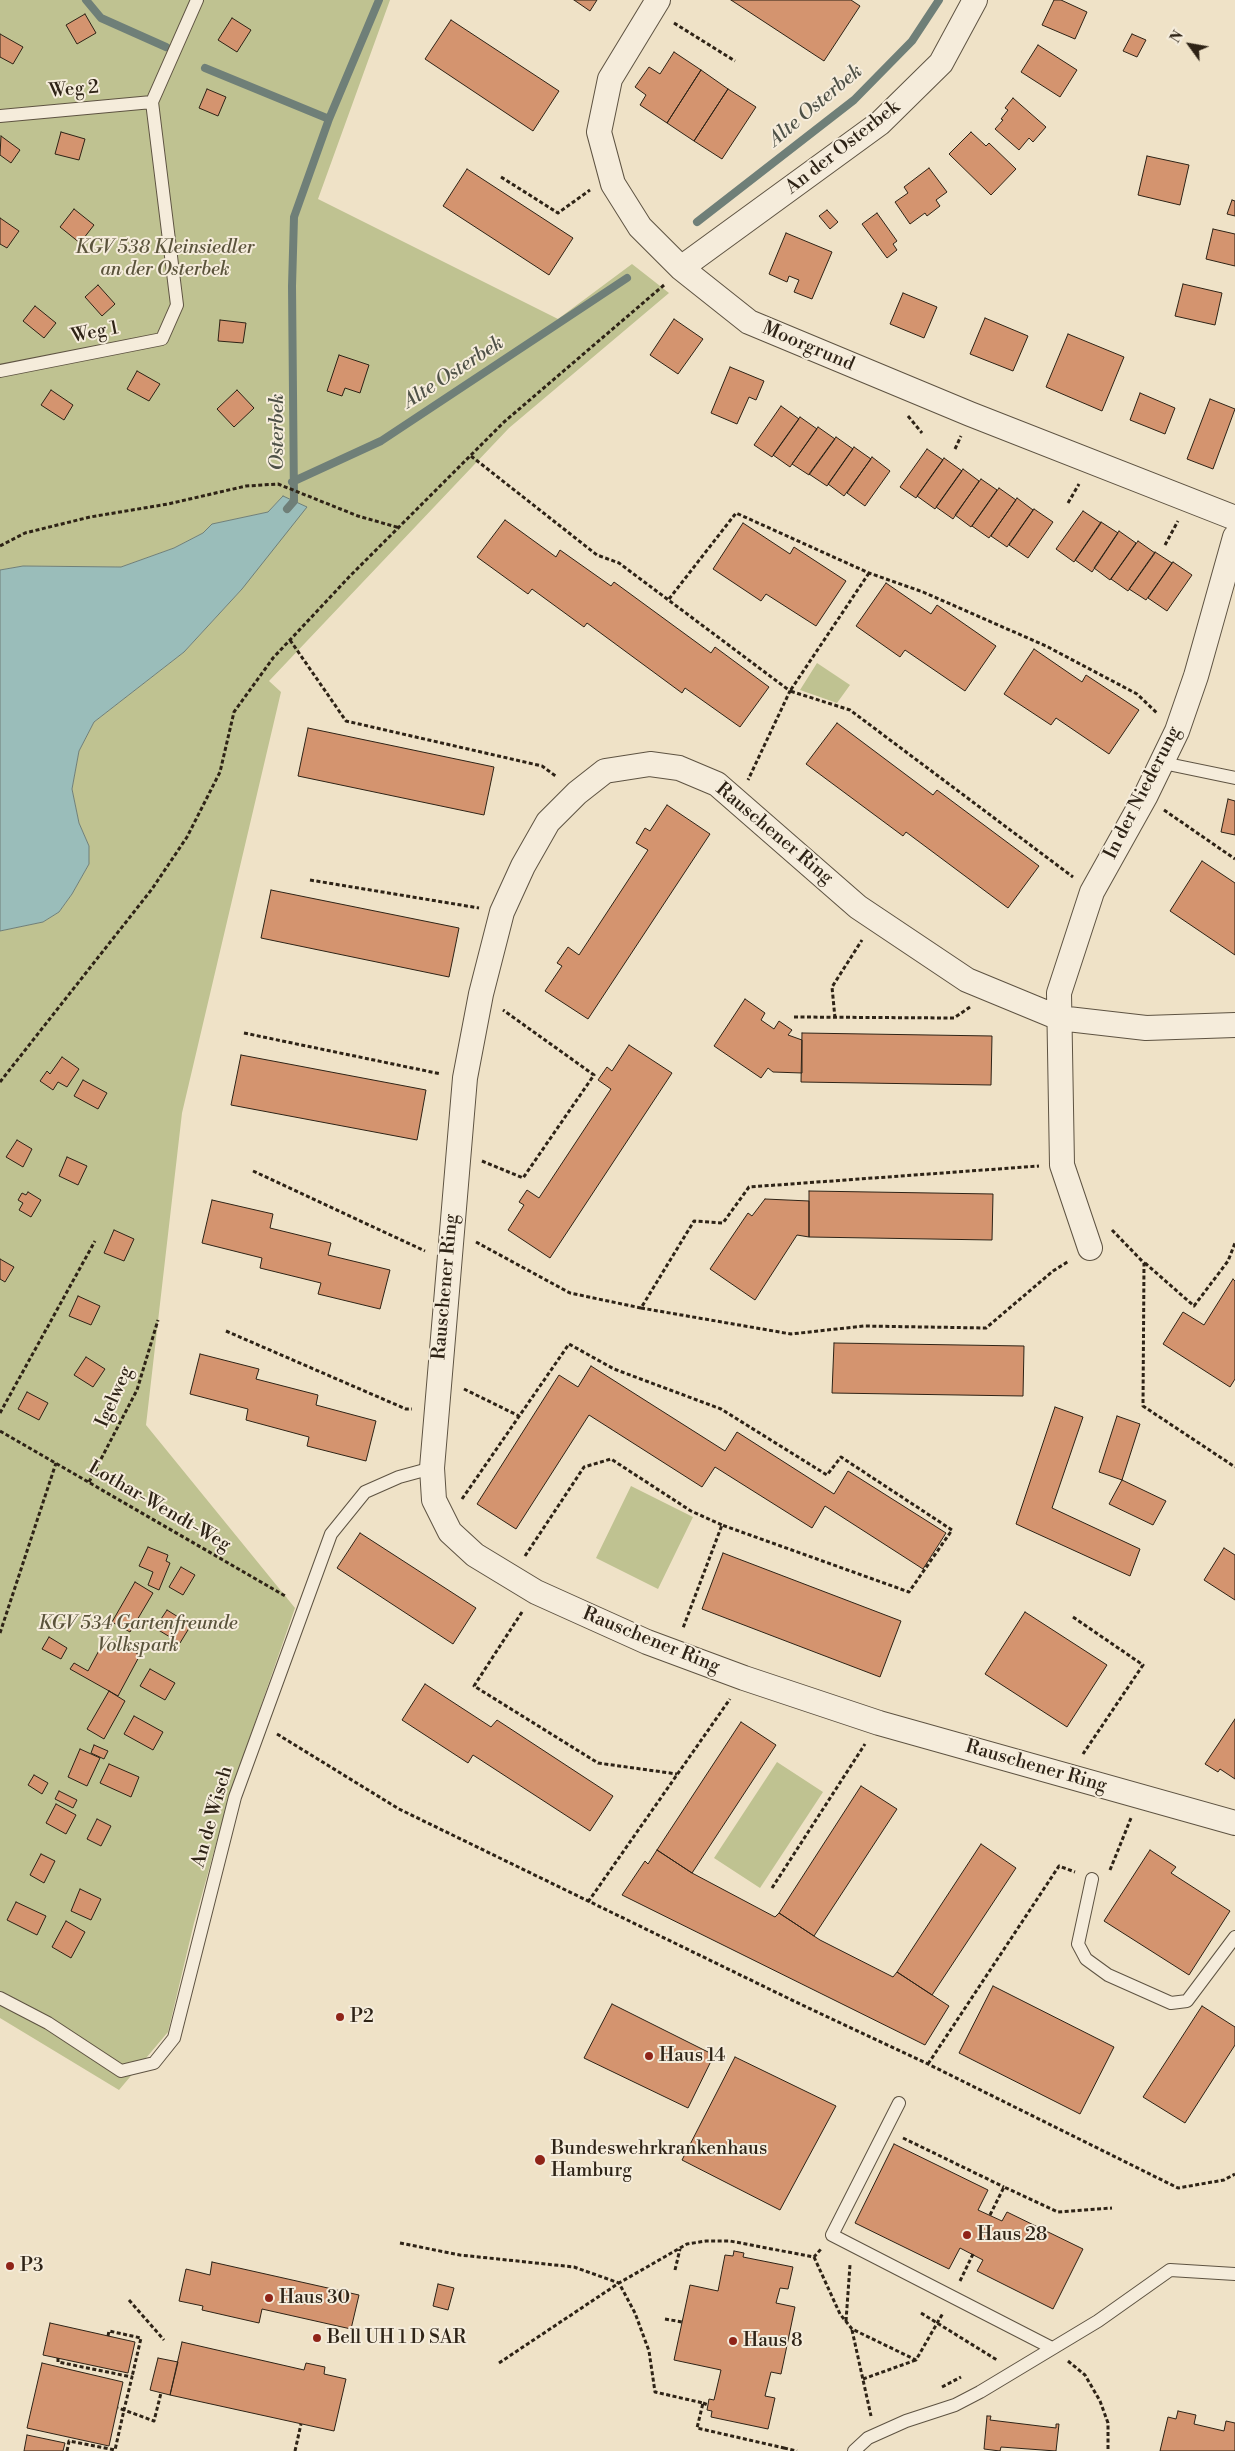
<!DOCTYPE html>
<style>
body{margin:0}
#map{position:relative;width:1235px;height:2451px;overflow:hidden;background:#efe2c7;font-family:"Libre Bodoni",serif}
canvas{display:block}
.north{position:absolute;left:1165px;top:20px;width:50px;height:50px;-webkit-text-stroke:4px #f5ecdb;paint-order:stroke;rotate:302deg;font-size:14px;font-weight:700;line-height:20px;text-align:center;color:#2e2316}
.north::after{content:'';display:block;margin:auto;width:18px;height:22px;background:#2e2316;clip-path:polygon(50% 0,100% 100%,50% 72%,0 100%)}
</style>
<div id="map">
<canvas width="1235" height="2451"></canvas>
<div class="north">N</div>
</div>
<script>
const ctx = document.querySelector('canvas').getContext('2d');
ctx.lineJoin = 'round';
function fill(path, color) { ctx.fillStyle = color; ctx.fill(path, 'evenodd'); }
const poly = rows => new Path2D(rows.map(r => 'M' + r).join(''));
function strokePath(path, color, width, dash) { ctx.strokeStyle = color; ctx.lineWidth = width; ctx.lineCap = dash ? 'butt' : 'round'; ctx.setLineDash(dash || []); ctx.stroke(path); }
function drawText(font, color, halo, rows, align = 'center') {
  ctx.font = font + ' "Libre Bodoni",serif'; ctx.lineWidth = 4; ctx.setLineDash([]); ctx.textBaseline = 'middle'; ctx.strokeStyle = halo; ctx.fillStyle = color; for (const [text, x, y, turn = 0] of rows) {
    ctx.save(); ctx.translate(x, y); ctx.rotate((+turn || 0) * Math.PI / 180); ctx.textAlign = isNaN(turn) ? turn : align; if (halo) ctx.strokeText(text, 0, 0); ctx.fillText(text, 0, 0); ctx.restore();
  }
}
fill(poly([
 [0,0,390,0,318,199,558,319,632,264,669,293,509,428,269,681,281,692,182,1113,146,1425,295,1608,230,1794,194,1923,168,2032,119,2090,0,2018,0,931,43,922,59,912,72,894,89,864,89,846,79,823,72,789,79,751,94,722,184,652,242,589,283,496,268,512,212,524,203,533,174,548,121,567,23,566,0,570],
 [817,663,850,685,837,703,800,690],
 [631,1486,693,1517,658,1589,596,1558],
 [777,1762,823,1792,760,1888,714,1858]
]), '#bfc291');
const water = poly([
 [283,496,307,507,242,589,184,652,94,722,79,751,72,789,79,823,89,846,89,864,72,894,59,912,43,922,0,931,0,570,23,566,121,567,174,548,203,533,212,524,268,512,283,496]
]);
fill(water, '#9abdba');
strokePath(water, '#6f7f78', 1);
strokePath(poly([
 [86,0,101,18,166,47],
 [205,68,329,119],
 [697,222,854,100,912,41,939,0],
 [292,482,381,441,627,278],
 [287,509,294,501,292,286,294,217,329,119,379,0]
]), '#6f7f78', 8);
const building = poly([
 [574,0,597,0,590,11,574,0],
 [731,0,851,0,860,6,824,61,731,0],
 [1054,0,1061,0,1087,12,1075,39,1042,25,1054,0],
 [85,14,96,33,77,44,66,25,85,14],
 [232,18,251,30,237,52,218,40,232,18],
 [451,20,559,91,533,131,425,59,451,20],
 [0,34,23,47,13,64,0,57,0,34],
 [1132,34,1146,40,1137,57,1123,51,1132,34],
 [1038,45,1077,70,1060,97,1021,72,1038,45],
 [674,52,701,70,667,123,640,105,646,95,635,87,649,67,660,74,674,52],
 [701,70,728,89,694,141,667,123,701,70],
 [207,89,226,97,218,116,199,108,207,89],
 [728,89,756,107,722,159,694,141,728,89],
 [1013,98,1046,127,1033,142,1029,138,1019,150,995,129,1003,120,1001,119,1008,110,1005,108,1013,98],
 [61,132,85,139,79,160,55,154,61,132],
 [971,132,986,146,989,143,1016,169,991,195,949,154,971,132],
 [1,136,20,150,11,163,0,155,1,136],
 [1147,156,1189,165,1180,205,1138,195,1147,156],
 [929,168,947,192,936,200,940,206,927,216,925,213,910,224,895,202,908,193,904,187,929,168],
 [467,169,573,238,549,275,443,206,467,169],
 [1232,200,1235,201,1235,216,1227,214,1232,200],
 [74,209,94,225,80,243,60,227,74,209],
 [827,210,838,222,830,229,819,216,827,210],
 [877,213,897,241,893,244,897,250,887,258,862,224,877,213],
 [0,218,19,231,7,248,0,244,0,218],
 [1213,229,1235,234,1235,266,1206,259,1213,229],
 [786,233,832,252,812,299,794,292,799,280,789,276,787,282,769,274,786,233],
 [1183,284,1222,293,1215,325,1175,316,1183,284],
 [98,285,115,304,102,316,85,297,98,285],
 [903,293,937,307,924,338,890,324,903,293],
 [35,306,56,323,44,338,23,321,35,306],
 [985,318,1028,336,1013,371,970,354,985,318],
 [674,319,703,339,678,374,650,355,674,319],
 [220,320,246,323,243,343,218,341,220,320],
 [1068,334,1124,357,1102,411,1046,387,1068,334],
 [339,355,369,365,360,393,345,388,342,396,327,391,339,355],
 [730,367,764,381,756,400,749,397,737,424,711,413,730,367],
 [137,371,160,384,149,401,127,389,137,371],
 [51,390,73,405,64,420,41,405,51,390],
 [237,390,254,408,234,427,217,409,237,390],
 [1140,393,1175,408,1165,434,1130,420,1140,393],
 [1210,399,1235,409,1213,469,1187,459,1210,399],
 [781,406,799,419,772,457,754,445,781,406],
 [800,417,817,429,790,467,773,455,800,417],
 [818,427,835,439,809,475,792,464,818,427],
 [836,437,853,449,827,486,809,474,836,437],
 [854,447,871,459,844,496,828,484,854,447],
 [927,449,943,460,916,498,900,487,927,449],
 [872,457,890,471,865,506,847,493,872,457],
 [944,458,962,471,935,509,917,496,944,458],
 [963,469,979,481,953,519,936,507,963,469],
 [981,479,997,490,971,527,955,515,981,479],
 [999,488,1016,500,989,538,972,526,999,488],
 [1017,498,1033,510,1007,547,991,536,1017,498],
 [1034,509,1053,522,1028,558,1009,545,1034,509],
 [1083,511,1101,523,1074,562,1056,549,1083,511],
 [505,520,556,557,560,550,611,586,614,582,711,653,715,647,769,687,740,727,685,688,682,693,587,623,584,627,532,589,528,594,477,557,505,520],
 [1101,522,1118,533,1092,572,1075,560,1101,522],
 [743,523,790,554,794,547,846,581,816,626,766,594,761,601,713,569,743,523],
 [1119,531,1136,543,1110,580,1094,568,1119,531],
 [1138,541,1155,553,1128,591,1111,579,1138,541],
 [1155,552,1172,563,1146,600,1129,589,1155,552],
 [1173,562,1192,575,1167,611,1148,598,1173,562],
 [886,583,931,614,937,605,996,646,965,691,905,650,900,657,856,626,886,583],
 [1034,649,1082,682,1086,675,1139,710,1109,754,1056,718,1051,725,1004,694,1034,649],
 [837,723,933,795,937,790,1039,866,1008,908,906,832,903,836,806,764,837,723],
 [308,728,494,767,484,815,298,776,308,728],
 [1228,799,1235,801,1235,835,1221,832,1228,799],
 [667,805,710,834,588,1019,545,991,562,966,557,963,568,947,579,955,648,850,636,843,645,828,650,831,667,805],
 [1202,861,1235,883,1235,955,1170,911,1202,861],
 [271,890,459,928,449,977,261,938,271,890],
 [745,999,765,1013,761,1020,774,1029,779,1021,792,1030,788,1035,802,1040,802,1073,773,1072,768,1068,761,1078,714,1046,745,999],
 [802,1033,992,1036,991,1085,801,1082,802,1033],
 [629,1045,672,1073,550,1258,508,1230,524,1205,519,1202,527,1190,539,1198,611,1089,598,1080,607,1067,612,1071,629,1045],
 [241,1055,426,1090,417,1140,231,1105,241,1055],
 [62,1057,79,1069,67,1087,58,1082,53,1090,40,1081,47,1071,50,1074,62,1057],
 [83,1080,107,1093,98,1109,74,1096,83,1080],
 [17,1140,32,1149,23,1167,6,1157,17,1140],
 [67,1157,87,1166,78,1185,59,1176,67,1157],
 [809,1191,993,1194,992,1240,809,1237,809,1191],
 [28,1192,41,1200,31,1217,19,1210,23,1203,18,1200,22,1193,26,1195,28,1192],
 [765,1199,809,1201,809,1237,797,1235,755,1300,710,1269,748,1213,752,1216,765,1199],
 [212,1200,273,1214,270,1228,331,1243,328,1255,390,1270,380,1309,318,1294,321,1283,260,1268,262,1258,202,1243,212,1200],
 [114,1230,134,1239,124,1261,104,1253,114,1230],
 [0,1259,14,1267,5,1282,0,1279,0,1259],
 [1233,1279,1235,1281,1235,1379,1230,1387,1163,1344,1183,1312,1204,1325,1233,1279],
 [78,1296,100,1306,91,1325,69,1316,78,1296],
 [834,1343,1024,1346,1023,1396,832,1393,834,1343],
 [200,1354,259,1369,256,1379,318,1395,316,1405,376,1421,366,1461,307,1446,309,1437,246,1420,248,1409,190,1394,200,1354],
 [86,1357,105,1369,93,1387,74,1375,86,1357],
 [591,1366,725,1451,737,1432,834,1494,848,1471,946,1533,923,1569,825,1506,812,1528,715,1467,702,1487,589,1415,516,1529,477,1504,559,1375,578,1387,591,1366],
 [27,1392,48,1403,39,1420,18,1409,27,1392],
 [1055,1407,1083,1417,1052,1508,1140,1549,1130,1576,1016,1524,1055,1407],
 [1117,1416,1140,1424,1122,1480,1099,1472,1117,1416],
 [1122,1480,1166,1501,1153,1525,1109,1504,1122,1480],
 [360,1533,476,1608,453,1644,337,1568,360,1533],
 [148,1547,168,1555,166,1561,170,1563,159,1590,148,1585,153,1572,139,1566,148,1547],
 [1224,1548,1235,1555,1235,1600,1204,1580,1224,1548],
 [723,1553,901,1621,880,1677,702,1609,723,1553],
 [181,1567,195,1575,183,1595,169,1587,181,1567],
 [135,1582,153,1593,130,1632,112,1622,135,1582],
 [167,1610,191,1625,180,1643,155,1628,167,1610],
 [1025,1612,1107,1665,1067,1727,985,1674,1025,1612],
 [49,1637,67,1648,61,1659,42,1649,49,1637],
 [120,1638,127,1642,125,1647,140,1655,118,1696,70,1669,74,1663,88,1671,103,1643,111,1647,120,1638],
 [150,1669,175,1683,165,1700,140,1686,150,1669],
 [425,1684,491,1727,497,1720,613,1796,590,1831,473,1755,468,1763,402,1720,425,1684],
 [109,1691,125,1701,104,1739,87,1729,109,1691],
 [134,1716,163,1732,153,1750,124,1734,134,1716],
 [1235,1719,1235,1779,1220,1769,1218,1772,1205,1764,1235,1719],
 [741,1722,776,1745,692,1873,657,1850,741,1722],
 [94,1745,108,1751,104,1759,91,1753,94,1745],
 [80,1749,100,1758,87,1786,68,1777,80,1749],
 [109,1764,139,1777,131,1797,100,1783,109,1764],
 [34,1775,48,1783,42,1794,28,1785,34,1775],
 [861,1786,897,1809,814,1936,779,1913,861,1786],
 [59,1791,77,1800,73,1808,55,1799,59,1791],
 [56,1804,76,1815,66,1834,46,1823,56,1804],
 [97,1819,111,1826,101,1846,87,1839,97,1819],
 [981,1844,1016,1868,932,1995,897,1972,981,1844],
 [657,1850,692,1873,775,1917,779,1913,820,1940,893,1977,897,1972,949,2006,925,2045,622,1895,645,1861,648,1864,657,1850],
 [1150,1850,1176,1867,1171,1873,1230,1911,1189,1975,1104,1921,1150,1850],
 [41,1854,55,1861,44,1883,30,1875,41,1854],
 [80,1889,101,1899,91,1920,71,1911,80,1889],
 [16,1902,46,1916,37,1935,7,1920,16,1902],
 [66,1921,85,1932,71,1958,52,1947,66,1921],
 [993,1986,1114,2047,1080,2114,959,2053,993,1986],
 [612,2004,714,2055,688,2108,584,2058,612,2004],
 [1202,2006,1235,2027,1235,2045,1185,2123,1143,2097,1202,2006],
 [735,2057,836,2106,780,2210,682,2160,735,2057],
 [894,2144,988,2190,978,2210,1002,2221,1007,2212,1083,2249,1053,2309,977,2271,983,2260,960,2248,949,2269,855,2223,894,2144],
 [734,2251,744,2253,743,2257,793,2267,788,2289,780,2288,776,2303,795,2307,781,2374,771,2372,765,2396,775,2398,768,2429,711,2417,712,2411,707,2410,709,2399,714,2400,721,2370,674,2360,690,2285,718,2291,725,2255,733,2256,734,2251],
 [212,2262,359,2295,351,2329,262,2309,259,2323,202,2310,203,2306,179,2301,186,2269,210,2275,212,2262],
 [438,2284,454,2288,448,2310,433,2306,438,2284],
 [50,2323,135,2342,128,2373,43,2355,50,2323],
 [182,2342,304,2370,306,2363,325,2367,324,2374,346,2379,334,2431,170,2395,182,2342],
 [158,2358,178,2362,170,2395,150,2390,158,2358],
 [42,2363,123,2382,109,2446,27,2428,42,2363],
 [1178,2411,1196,2415,1194,2424,1224,2431,1226,2421,1235,2423,1235,2451,1160,2451,1168,2417,1176,2419,1178,2411],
 [987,2416,991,2416,990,2420,1056,2428,1056,2424,1059,2424,1056,2451,1001,2447,1000,2451,984,2449,987,2416],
 [27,2435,65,2443,63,2451,24,2451,27,2435]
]);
fill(building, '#d4946f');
strokePath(building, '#2e2316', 1);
const service = poly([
 [0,116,152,102],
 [0,371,162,339,177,305,152,102,197,0],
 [1163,763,1235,778],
 [1092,1879,1078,1944,1086,1959,1108,1975,1171,2003,1187,2001,1235,1937],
 [0,1998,48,2023,121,2071,154,2063,174,2038,235,1797,331,1534,365,1492,399,1477,432,1468],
 [899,2103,832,2235,1052,2348],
 [854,2451,868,2438,906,2421,955,2405,980,2392,1098,2321,1170,2270,1235,2274]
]);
const minor = poly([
 [658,0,610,79,599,132,613,184,640,227,681,268,749,322,970,414,1235,518],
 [681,268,880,123,941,63,975,0],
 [1235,1025,1146,1028,1059,1018,967,980,858,907,717,784,679,768,650,764,605,771,577,793,548,822,523,866,502,912,481,994,465,1078,432,1468,434,1500,450,1532,475,1555,536,1592,647,1642,744,1678,879,1723,1235,1823],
 [1090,1248,1062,1165,1059,993,1092,892,1145,797,1177,731,1196,676,1235,537]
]);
strokePath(service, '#5e5342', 14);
strokePath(minor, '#5e5342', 26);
strokePath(poly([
 [674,23,735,61],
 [501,177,558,213,590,190],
 [908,416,922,433],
 [955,449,961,436],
 [471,456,597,555,619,563,790,691,748,780],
 [1068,503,1079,484],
 [1165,545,1178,521],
 [0,546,25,533,90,517,168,504,246,486,278,484,358,516,400,528],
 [869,573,790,691,850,710,1073,877],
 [669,599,736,513,869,573,923,592,1046,646,1137,694,1158,714],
 [290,640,346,721,542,766,557,777],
 [1164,810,1235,859],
 [310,880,479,908],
 [794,1017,954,1018,970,1007],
 [835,1018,832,987,862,940],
 [244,1033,441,1074],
 [0,1082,152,889,187,837,220,772,234,712,273,658,350,576,504,422,664,285],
 [482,1161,523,1178,594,1075,503,1010],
 [253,1171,425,1251],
 [1112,1230,1144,1263,1143,1406,1235,1467],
 [476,1242,570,1293,641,1308,694,1221,723,1223,749,1187,1039,1166],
 [1145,1263,1194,1306,1228,1261,1235,1243],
 [641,1308,791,1334,864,1326,986,1328,1053,1271,1069,1261],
 [226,1331,406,1409,412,1409],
 [464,1389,519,1416],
 [0,1413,95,1241],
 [0,1431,287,1597],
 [89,1482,137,1390,158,1320],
 [462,1499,569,1344,614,1369,721,1409,827,1475,841,1457,952,1530,909,1592,722,1525,683,1628],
 [525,1556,584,1467,611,1459,691,1511,722,1525],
 [522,1612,474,1686,598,1763,677,1774],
 [1073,1617,1143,1665,1083,1754],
 [0,1633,56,1463],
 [277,1734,399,1809,800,2004,928,2064,1178,2188,1224,2180,1235,2174],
 [1110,1870,1131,1818],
 [772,1888,865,1744],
 [588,1902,730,1699],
 [928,2064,1059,1866,1075,1872],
 [903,2138,1004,2187],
 [990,2215,1004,2187,1058,2212,1112,2208],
 [400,2243,460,2255,574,2267,619,2283,635,2313,649,2351,655,2392,703,2403,697,2428,784,2448,783,2451],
 [814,2257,840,2314,852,2329,916,2360,943,2313],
 [675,2270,680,2249],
 [960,2281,973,2254],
 [129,2300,164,2340],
 [921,2313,997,2360],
 [665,2319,682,2322],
 [846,2321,850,2265],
 [852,2330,871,2416],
 [108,2336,109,2331,141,2338,132,2377],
 [58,2358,58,2362,132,2377,124,2410,154,2421,161,2393],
 [1068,2361,1085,2375,1100,2401,1108,2423,1108,2451],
 [499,2363,619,2283,687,2244,706,2241,730,2241,814,2257,821,2249],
 [863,2379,916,2360],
 [942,2387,961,2377],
 [703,2403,708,2405],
 [784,2448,797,2451],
 [67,2451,69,2441,115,2450,124,2410,118,2408],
 [295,2451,301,2424]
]), '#2e2316', 3, [4, 2.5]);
strokePath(service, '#f5ecdb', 12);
strokePath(minor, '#f5ecdb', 24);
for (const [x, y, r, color] of [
 [340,2017,5,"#8f2418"],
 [649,2056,5,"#8f2418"],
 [540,2160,6,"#8f2418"],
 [967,2235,5,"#8f2418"],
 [10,2266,5,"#8f2418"],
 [269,2298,5,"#8f2418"],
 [317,2338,5,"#8f2418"],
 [733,2341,5,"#8f2418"]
]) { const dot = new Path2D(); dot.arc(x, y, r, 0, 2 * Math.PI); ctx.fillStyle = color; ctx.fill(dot); strokePath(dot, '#f5ecdb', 2); }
drawText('19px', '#2e2316', '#f5ecdb', [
 ["Weg 2",74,90,-5],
 ["An der Osterbek",843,148,-38],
 ["Weg 1",95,333,-11],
 ["Moorgrund",808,347,23],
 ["In der Niederung",1143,793,-63],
 ["Rauschener Ring",774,834,40],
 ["Rauschener Ring",446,1287,-85],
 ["Igelweg",115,1397,-66],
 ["Lothar-Wendt-Weg",159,1507,30],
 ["Rauschener Ring",651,1641,22],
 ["Rauschener Ring",1036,1767,16],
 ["An de Wisch",213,1817,-74]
]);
drawText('italic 19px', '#5a533b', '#f5ecdb', [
 ["KGV 538 Kleinsiedler",165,248],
 ["an der Osterbek",165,270],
 ["KGV 534 Gartenfreunde",138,1624],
 ["Volkspark",138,1646]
]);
drawText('19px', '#2e2316', '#f5ecdb', [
 ["P2",350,2017],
 ["Haus 14",659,2056],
 ["Bundeswehrkrankenhaus",551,2149],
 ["Hamburg",551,2171],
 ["Haus 28",977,2235],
 ["P3",20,2266],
 ["Haus 30",279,2298],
 ["Bell UH 1 D SAR",327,2338],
 ["Haus 8",743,2341]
], 'left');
drawText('italic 20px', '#4e5147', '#f5ecdb', [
 ["Alte Osterbek",816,106,-40],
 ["Alte Osterbek",454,373,-33],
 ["Osterbek",278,432,-90]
]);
</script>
